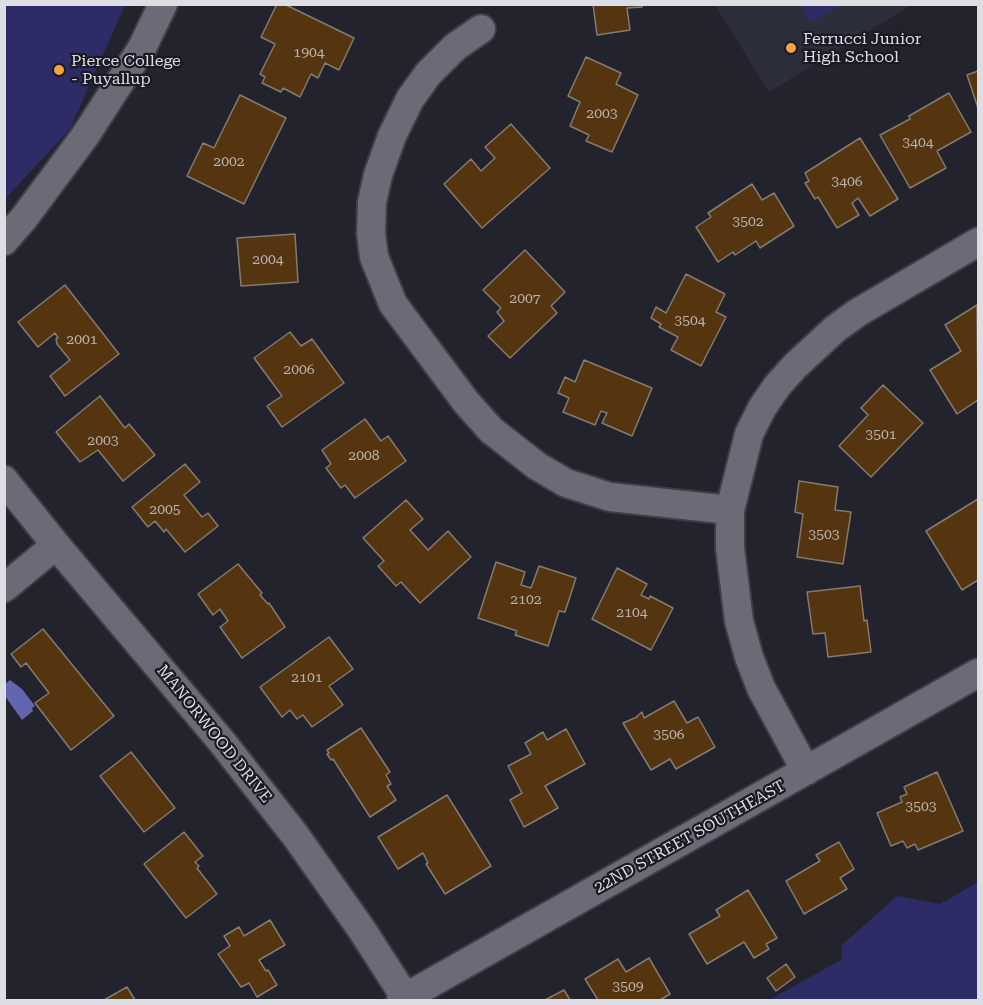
<!DOCTYPE html>
<style>
body{margin:0}
#map{position:relative;width:983px;height:1005px;overflow:hidden;background:#22232d;font-family:"Roboto Serif",serif}
canvas{display:block}
.frame{position:absolute;inset:0;border:6px solid #dddde4;pointer-events:none}
</style>
<div id="map">
<canvas width="983" height="1005"></canvas>
<div class="frame"></div>
</div>
<script>
const ctx = document.querySelector('canvas').getContext('2d');
ctx.lineJoin = 'round';
function fill(path, color) { ctx.fillStyle = color; ctx.fill(path, 'evenodd'); }
const poly = rows => new Path2D(rows.map(r => 'M' + r).join(''));
function strokePath(path, color, width, dash) { ctx.strokeStyle = color; ctx.lineWidth = width; ctx.lineCap = dash ? 'butt' : 'round'; ctx.setLineDash(dash || []); ctx.stroke(path); }
function drawText(font, color, halo, rows, align = 'center') {
  ctx.font = font + ' "Roboto Serif",serif'; ctx.lineWidth = 4.5; ctx.setLineDash([]); ctx.textBaseline = 'middle'; ctx.strokeStyle = halo; ctx.fillStyle = color; for (const [text, x, y, turn = 0] of rows) {
    ctx.save(); ctx.translate(x, y); ctx.rotate((+turn || 0) * Math.PI / 180); ctx.textAlign = isNaN(turn) ? turn : align; if (halo) ctx.strokeText(text, 0, 0); ctx.fillText(text, 0, 0); ctx.restore();
  }
}
fill(poly([
 [715,5,911,5,769,92]
]), '#2c2e3c');
fill(poly([
 [5,4,125,5,70,129,5,199],
 [800,5,841,5,811,22],
 [978,882,978,1000,769,1000,841,960,842,945,897,896,940,904]
]), '#2e2c66');
fill(poly([
 [10,680,22,689,35,706,32,708,33,711,22,720,5,696,5,684]
]), '#6465af');
const building = poly([
 [277,4,284,4,354,38,339,70,325,63,318,78,311,74,300,97,283,88,281,92,262,83,265,77,260,74,275,44,261,37,277,4],
 [593,4,642,4,642,7,627,8,630,30,597,35,593,4],
 [586,57,621,73,616,84,638,95,612,152,586,141,589,135,570,126,580,102,568,96,586,57],
 [978,71,978,108,967,75,978,71],
 [949,93,971,132,937,151,946,168,910,188,880,135,910,119,909,116,949,93],
 [240,95,286,118,244,204,187,176,203,143,214,148,240,95],
 [511,124,550,168,482,228,444,184,471,159,481,171,495,158,485,147,511,124],
 [860,138,898,199,870,216,858,198,852,203,859,215,837,228,818,197,815,199,805,183,809,181,805,173,860,138],
 [752,184,762,200,774,193,794,226,760,248,756,241,735,255,733,252,718,262,696,227,711,217,708,213,752,184],
 [295,234,298,282,241,286,237,238,295,234],
 [525,250,565,292,551,306,557,313,510,358,488,336,504,321,497,312,501,308,483,290,525,250],
 [686,274,725,294,716,312,726,317,701,366,671,350,678,337,659,327,661,324,651,318,656,307,666,313,686,274],
 [65,285,119,354,65,396,50,376,70,360,57,344,56,339,58,338,55,333,38,347,18,322,65,285],
 [977,305,978,400,957,414,930,370,961,351,945,325,977,305],
 [290,332,301,346,312,339,344,383,282,427,267,406,282,396,254,358,290,332],
 [584,360,652,388,632,436,602,423,607,413,601,411,595,425,563,412,569,398,558,393,565,377,575,382,584,360],
 [883,385,923,423,871,477,839,446,868,415,861,408,883,385],
 [100,396,125,428,129,424,155,455,123,481,98,450,80,462,56,432,100,396],
 [365,419,381,441,388,436,406,461,355,498,345,485,341,488,326,468,331,464,322,450,365,419],
 [185,464,200,482,184,495,202,517,208,513,218,526,185,552,166,529,164,532,155,521,148,527,132,507,185,464],
 [799,481,838,487,835,510,851,512,843,564,797,557,803,514,795,512,799,481],
 [978,499,978,580,962,590,926,531,978,499],
 [406,500,423,519,410,530,428,550,448,531,471,557,420,603,401,582,396,586,378,566,384,561,363,538,406,500],
 [496,562,525,572,521,585,531,588,539,566,576,578,565,612,559,611,548,646,515,635,517,631,478,618,496,562],
 [238,564,262,593,260,595,268,604,269,603,285,627,242,658,220,627,228,621,220,609,213,615,198,594,238,564],
 [617,568,647,584,641,595,649,599,650,596,673,608,651,650,592,619,617,568],
 [860,586,864,621,867,620,871,652,828,657,825,633,813,634,807,592,860,586],
 [43,629,114,716,71,750,35,703,49,693,26,663,21,667,11,654,43,629],
 [329,637,353,669,329,686,343,705,312,727,303,715,297,719,290,710,282,717,260,687,329,637],
 [674,701,687,723,698,717,715,747,676,769,670,759,651,770,623,723,637,717,637,716,642,712,644,718,674,701],
 [361,728,390,772,386,775,391,784,387,786,396,800,370,817,333,759,331,760,327,754,329,753,327,750,361,728],
 [566,729,585,764,545,786,558,808,524,827,510,800,522,793,508,766,531,754,525,743,543,732,547,740,566,729],
 [131,752,175,808,144,832,100,776,131,752],
 [937,772,963,831,918,850,915,844,907,848,903,841,891,846,877,813,902,802,900,797,907,794,904,787,937,772],
 [447,795,491,866,445,894,426,864,428,863,423,853,398,869,378,837,447,795],
 [184,832,203,856,195,862,199,866,197,868,217,894,186,918,144,864,184,832],
 [839,842,854,869,840,878,847,889,804,914,786,881,820,861,816,855,839,842],
 [748,890,777,938,766,944,769,949,754,958,744,942,707,964,689,934,720,916,716,910,748,890],
 [270,920,285,945,259,960,266,971,268,970,277,985,257,997,249,983,241,987,218,954,230,946,224,936,239,927,244,936,270,920],
 [649,958,670,994,660,1000,598,1000,585,979,618,959,626,972,649,958],
 [786,964,795,977,776,991,767,978,786,964],
 [127,987,135,1000,104,1000,127,987],
 [564,990,570,1000,545,1000,564,990]
]);
fill(building, '#54350f');
strokePath(building, '#847b71', 1.5);
const minor = poly([
 [481,29,455,47,428,74,410,99,392,136,378,175,372,202,371,233,374,257,393,304,466,402,491,430,537,466,566,483,610,497,730,510],
 [4,241,24,218,85,136,142,48,163,4],
 [4,480,56,545,222,742,295,835,362,930,407,1000],
 [4,588,56,545],
 [806,771,761,688,749,657,739,621,730,548,730,510,749,434,762,408,777,386,795,366,835,329,857,313,978,242],
 [401,1000,978,673]
]);
strokePath(minor, '#3e3e47', 32);
strokePath(minor, '#6a6b77', 28);
for (const [x, y, r, color] of [
 [791,48,6,"#f4a444"],
 [59,70,6,"#f4a444"]
]) { const dot = new Path2D(); dot.arc(x, y, r, 0, 2 * Math.PI); ctx.fillStyle = color; ctx.fill(dot); strokePath(dot, '#191a23', 2); }
drawText('14px', '#bbb3af', null, [
 ["1904",309,53],
 ["2003",602,114],
 ["3404",918,143],
 ["2002",229,162],
 ["3406",847,182],
 ["3502",748,222],
 ["2004",268,260],
 ["2007",525,299],
 ["3504",690,321],
 ["2001",82,340],
 ["2006",299,370],
 ["3501",881,435],
 ["2003",103,441],
 ["2008",364,456],
 ["2005",165,510],
 ["3503",824,535],
 ["2102",526,600],
 ["2104",632,613],
 ["2101",307,678],
 ["3506",669,735],
 ["3503",921,807],
 ["3509",628,987]
]);
drawText('16px', '#dddde4', '#191a23', [
 ["Ferrucci Junior",803,39],
 ["High School",803,57],
 ["Pierce College",71,61],
 ["- Puyallup",71,79]
], 'left');
drawText('16px', '#dddde4', '#191a23', [
 ["MANORWOOD DRIVE",214,734,51],
 ["22ND STREET SOUTHEAST",690,837,-29]
]);
</script>
